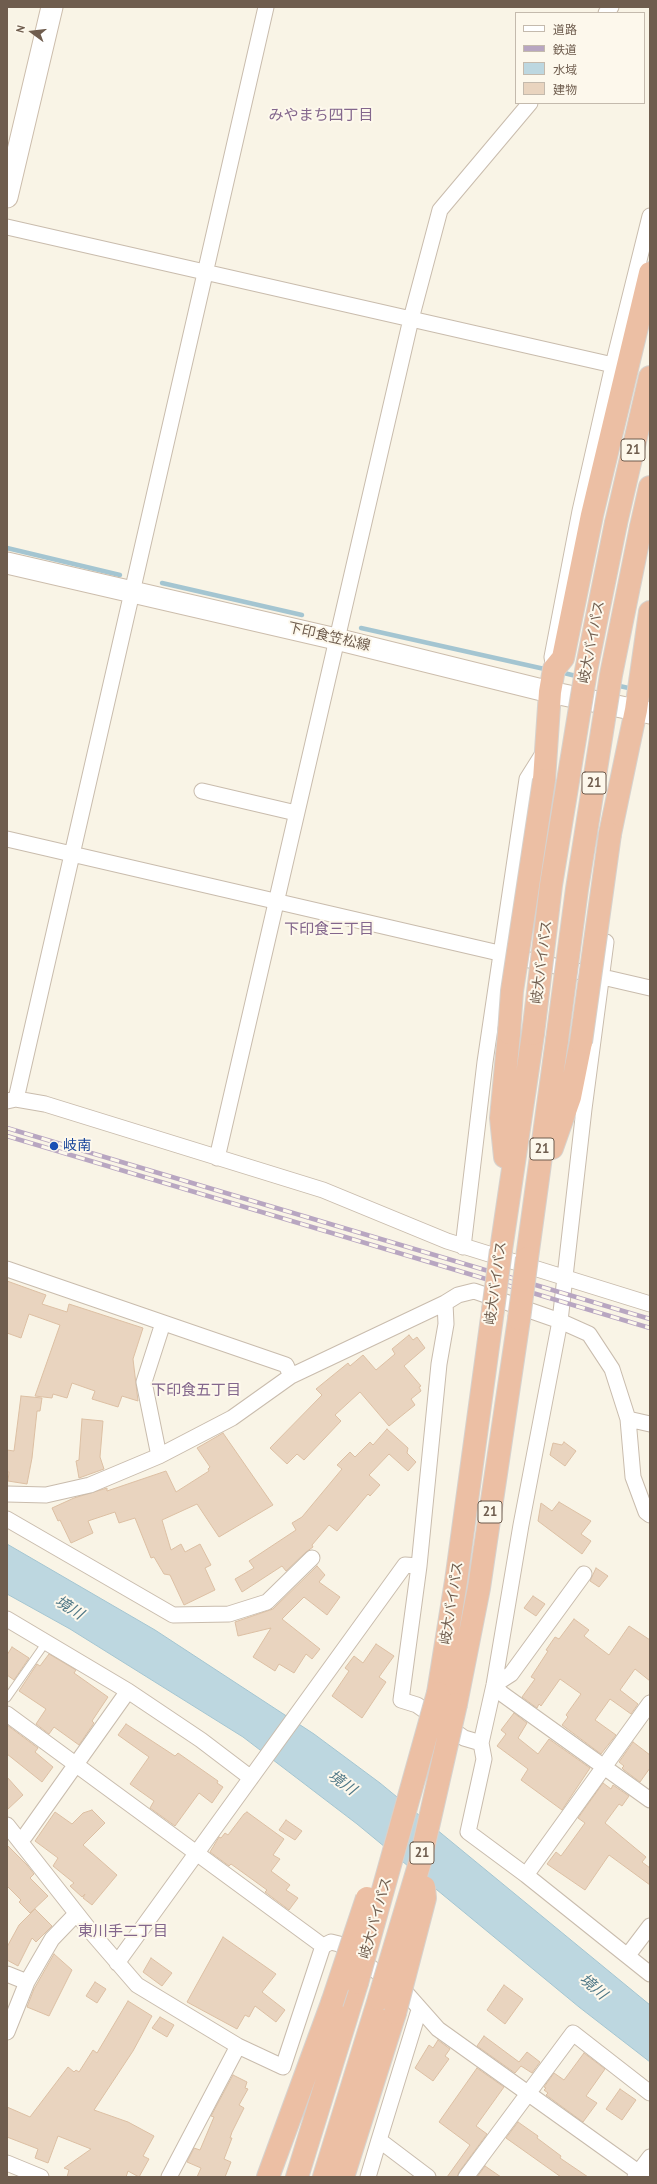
<!DOCTYPE html>
<meta charset="utf-8">
<style>
body{margin:0}
#map{position:relative;width:657px;height:2184px;overflow:hidden;background:#f9f4e6;font-family:"PT Sans","Noto Sans JP",sans-serif}
canvas{display:block}
.frame{position:absolute;inset:0;border:8px solid #6f5d4e;pointer-events:none}
.legend{position:absolute;left:515px;top:12px;width:130px;height:92px;box-sizing:border-box;background:#fdf8ec;border:1px solid #c4baad;margin:0;padding:5px 7px;list-style:none;font-size:12px;color:#6f5d4e}
.legend li{display:flex;align-items:center;gap:8px;height:20px}
.legend b{width:20px;border:1px solid #c4baad}
.north{position:absolute;left:12px;top:12px;width:40px;height:40px;-webkit-text-stroke:3px #fdf8ec;paint-order:stroke;rotate:285deg;font-size:11px;font-weight:700;line-height:16px;text-align:center;color:#6f5d4e}
.north::after{content:'';display:block;margin:auto;width:14px;height:18px;background:#6f5d4e;clip-path:polygon(50% 0,100% 100%,50% 72%,0 100%)}
</style>
<div id="map">
<canvas width="657" height="2184"></canvas>
<div class="frame"></div>
<ul class="legend">
<li><b style="height:5px;background:#fff"></b>道路</li>
<li><b style="height:5px;background:#b8a6c1"></b>鉄道</li>
<li><b style="height:11px;background:#bdd7e0"></b>水域</li>
<li><b style="height:11px;background:#e9d4bf"></b>建物</li>
</ul>
<div class="north">N</div>
</div>
<script>
const ctx = document.querySelector('canvas').getContext('2d');
ctx.lineJoin = 'round';
function fill(path, color) { ctx.fillStyle = color; ctx.fill(path, 'evenodd'); }
const poly = rows => new Path2D(rows.map(r => 'M' + r).join(''));
function strokePath(path, color, width, dash) { ctx.strokeStyle = color; ctx.lineWidth = width; ctx.lineCap = dash ? 'butt' : 'round'; ctx.setLineDash(dash || []); ctx.stroke(path); }
function drawText(font, color, halo, rows, align = 'center') {
  ctx.font = font + ' "PT Sans","Noto Sans JP",sans-serif'; ctx.lineWidth = 4; ctx.setLineDash([]); ctx.textBaseline = 'middle'; ctx.strokeStyle = halo; ctx.fillStyle = color; for (const [text, x, y, turn = 0] of rows) {
    ctx.save(); ctx.translate(x, y); ctx.rotate((+turn || 0) * Math.PI / 180); ctx.textAlign = isNaN(turn) ? turn : align; if (halo) ctx.strokeText(text, 0, 0); ctx.fillText(text, 0, 0); ctx.restore();
  }
}
const water = poly([
 [7,1544,155,1630,314,1734,380,1783,650,2005,650,2062,579,2007,357,1824,243,1737,70,1629,7,1594,7,1544]
]);
fill(water, '#bdd7e0');
strokePath(water, '#a4c5d1', 1);
strokePath(poly([
 [7,548,120,575],
 [162,583,302,615],
 [361,628,549,670],
 [560,672,580,677],
 [615,685,633,689]
]), '#a4c5d1', 4.5);
const building = poly([
 [7,1281,46,1295,42,1304,67,1312,69,1304,143,1328,133,1359,138,1401,122,1396,118,1407,92,1399,95,1391,72,1383,67,1398,53,1394,52,1398,35,1396,60,1325,29,1314,21,1338,7,1333,7,1281],
 [409,1335,413,1340,417,1337,425,1348,404,1366,421,1386,419,1387,421,1391,411,1399,415,1405,389,1426,360,1392,335,1415,341,1421,304,1460,297,1454,287,1464,270,1448,322,1395,316,1389,348,1363,350,1366,363,1355,376,1370,395,1354,392,1349,409,1335],
 [21,1396,42,1398,40,1411,37,1411,32,1458,27,1484,8,1481,9,1472,7,1472,7,1450,14,1451,21,1396],
 [82,1419,103,1421,100,1457,104,1469,79,1478,76,1461,79,1460,82,1419],
 [387,1429,408,1448,407,1453,416,1462,408,1471,389,1454,369,1475,380,1485,370,1496,368,1494,337,1531,329,1525,312,1545,313,1547,306,1552,286,1571,282,1566,242,1592,235,1579,254,1568,249,1561,296,1530,292,1523,302,1517,342,1469,337,1465,350,1452,355,1457,370,1442,373,1445,387,1429],
 [223,1433,273,1505,219,1537,197,1504,162,1520,171,1550,181,1544,185,1552,200,1544,211,1565,205,1568,215,1590,184,1605,170,1575,164,1574,154,1557,151,1558,135,1518,119,1523,115,1512,88,1521,93,1533,71,1543,60,1520,58,1521,52,1508,74,1498,107,1488,107,1491,166,1471,176,1492,209,1471,208,1469,210,1467,197,1448,223,1433],
 [564,1442,576,1451,565,1466,550,1455,553,1443,562,1445,564,1442],
 [559,1502,591,1521,581,1534,591,1541,582,1554,538,1521,541,1503,552,1511,559,1502],
 [317,1566,325,1575,319,1582,340,1597,327,1615,304,1597,282,1619,320,1649,312,1659,306,1654,294,1673,279,1664,275,1671,253,1657,271,1628,238,1636,235,1622,273,1609,317,1566],
 [596,1568,608,1576,599,1587,590,1581,596,1568],
 [533,1596,545,1604,536,1616,524,1608,533,1596],
 [574,1619,589,1630,584,1636,609,1655,629,1626,650,1640,650,1681,635,1669,620,1690,638,1704,631,1714,610,1699,595,1720,616,1735,601,1754,562,1725,568,1717,566,1715,581,1694,560,1679,541,1706,539,1704,537,1708,522,1697,535,1679,531,1677,548,1651,546,1650,555,1637,559,1639,574,1619],
 [376,1644,394,1656,379,1677,386,1682,362,1718,332,1696,349,1671,345,1668,354,1656,363,1663,376,1644],
 [12,1647,29,1658,14,1680,7,1675,7,1655,12,1647],
 [49,1654,76,1670,74,1673,108,1697,92,1721,94,1723,79,1745,54,1727,49,1734,36,1724,46,1709,19,1691,37,1664,40,1666,49,1654],
 [514,1713,527,1723,518,1738,538,1754,549,1739,590,1768,562,1810,521,1780,528,1769,497,1746,506,1734,501,1730,514,1713],
 [126,1724,175,1756,178,1753,218,1781,217,1783,223,1787,212,1803,199,1793,175,1826,150,1808,154,1801,130,1784,149,1757,118,1735,126,1724],
 [7,1725,38,1748,35,1752,53,1767,42,1782,7,1754,7,1725],
 [633,1742,650,1755,650,1768,640,1782,624,1770,622,1768,624,1766,619,1762,633,1742],
 [7,1777,23,1795,7,1810,7,1777],
 [603,1783,611,1789,613,1785,629,1796,622,1806,619,1804,605,1823,646,1857,642,1862,650,1868,650,1885,609,1855,585,1890,547,1864,556,1852,561,1856,585,1823,578,1818,603,1783],
 [92,1810,105,1823,83,1845,117,1875,92,1905,83,1898,85,1894,82,1897,70,1886,74,1883,53,1866,58,1858,35,1841,55,1812,72,1824,83,1813,92,1810],
 [247,1812,284,1839,273,1855,280,1859,271,1871,290,1885,286,1890,298,1898,289,1910,265,1892,267,1890,231,1864,229,1866,210,1852,219,1837,221,1838,225,1833,228,1835,244,1814,247,1812],
 [286,1820,302,1831,295,1840,279,1830,286,1820],
 [7,1845,27,1865,34,1874,30,1878,48,1896,30,1913,19,1902,21,1900,7,1886,7,1845],
 [35,1909,52,1926,36,1942,32,1938,18,1966,7,1960,7,1947,19,1925,35,1909],
 [223,1937,276,1974,262,1992,285,2010,276,2022,255,2006,249,2017,245,2015,237,2029,187,2002,223,1937],
 [54,1954,72,1970,49,2016,27,2007,34,1989,54,1954],
 [151,1958,172,1973,162,1986,143,1972,151,1958],
 [95,1982,106,1989,97,2003,86,1996,95,1982],
 [504,1985,523,1999,505,2024,487,2010,504,1985],
 [128,2001,152,2016,133,2051,94,2110,128,2122,154,2136,143,2156,149,2159,139,2177,128,2171,126,2177,67,2177,69,2170,64,2168,91,2149,58,2136,48,2163,35,2158,38,2149,7,2137,7,2107,30,2117,68,2067,74,2072,76,2070,79,2072,93,2050,97,2053,128,2001],
 [160,2017,174,2025,167,2037,152,2028,160,2017],
 [484,2036,519,2062,527,2052,540,2062,532,2073,521,2066,515,2073,477,2046,484,2036],
 [438,2040,450,2049,445,2056,449,2059,433,2081,415,2068,429,2045,433,2048,438,2040],
 [584,2053,605,2069,586,2096,597,2103,583,2122,546,2095,548,2093,544,2090,546,2088,544,2087,554,2073,564,2080,584,2053],
 [477,2068,504,2087,476,2126,487,2134,459,2172,457,2177,447,2177,470,2145,439,2122,477,2068],
 [233,2075,247,2082,245,2088,248,2089,239,2105,244,2108,232,2132,230,2138,232,2138,224,2159,231,2162,225,2177,197,2177,201,2168,187,2162,194,2148,200,2150,214,2117,211,2116,233,2075],
 [620,2089,636,2100,622,2120,606,2109,620,2089],
 [518,2122,538,2136,537,2138,561,2156,560,2158,588,2177,561,2177,506,2138,518,2122],
 [485,2166,501,2177,477,2177,485,2166]
]);
fill(building, '#e9d4bf');
strokePath(building, '#dcbfa3', 1);
const lane = poly([
 [7,1698,47,1641]
]);
const street = poly([
 [606,13,611,7],
 [7,227,613,365],
 [554,669,552,657,580,511,613,365,650,216],
 [202,791,296,813],
 [7,839,650,988],
 [606,942,584,1109,560,1321,521,1525,494,1685,481,1743,484,1759,468,1832,526,1875,650,1703],
 [16,1099,266,7],
 [7,1101,16,1099,45,1104,323,1190,447,1241,650,1304],
 [217,1158,411,319,440,210,530,103],
 [463,1247,485,1062,527,779,544,752],
 [7,1269,286,1365,291,1376],
 [445,1303,446,1324,439,1364,419,1566,401,1700,417,1705,464,1738,481,1743],
 [628,1419,650,1424],
 [159,1456,144,1382,163,1323],
 [7,1494,46,1495,90,1485,159,1456,232,1418,291,1376,445,1303,458,1295,474,1291,560,1321,589,1334,612,1369,628,1419,633,1477,646,1512,650,1515],
 [7,1519,173,1615,229,1614,267,1602,312,1558],
 [584,1574,511,1674,494,1685,501,1693,650,1800],
 [7,1619,128,1691,25,1836,18,1839],
 [128,1691,201,1740,251,1778],
 [7,1714,323,1946],
 [7,1825,92,1933,137,1985,238,2046,283,2067,323,1946,331,1942,339,1944,407,1994,438,2029,645,2177],
 [526,1875,650,1974],
 [628,1955,650,1926],
 [117,1963,405,1565,419,1566],
 [7,1974,27,1982],
 [419,2010,379,2140,428,2177],
 [7,2032,27,1982,52,1939,76,1914],
 [7,2163,41,2177],
 [169,2177,238,2046],
 [368,2177,379,2140],
 [466,2177,573,2033,650,2093],
 [635,2177,650,2157]
]);
const secondary = poly([
 [7,197,52,7],
 [7,563,336,639,550,692,650,713]
]);
const highway = poly([
 [616,523,650,377],
 [641,527,650,487],
 [544,780,550,692,554,669,563,658,592,515,650,273],
 [610,834,636,710,650,612],
 [552,1148,570,1097,581,1042],
 [505,1157,501,1118,509,1033],
 [501,1250,533,1034],
 [527,1258,557,1040],
 [438,1693,456,1581,493,1310],
 [456,1704,479,1588,519,1319],
 [268,2177,332,2003],
 [297,2177,357,1983],
 [324,2177,379,1999],
 [343,2177,395,2013]
]);
strokePath(lane, '#c9bcad', 9);
strokePath(street, '#c9bcad', 17);
strokePath(secondary, '#ccbdac', 23);
strokePath(highway, '#d7d2cd', 24);
strokePath(lane, '#fff', 7);
strokePath(street, '#fff', 15);
strokePath(secondary, '#fff', 21);
strokePath(highway, '#ecbfa4', 22);
const rail = poly([
 [7,1128,650,1319],
 [7,1136,650,1328]
]);
strokePath(rail, '#b8a6c1', 4.5);
strokePath(rail, '#fdf8ec', 3, [9]);
const highwayBridge = poly([
 [509,1033,512,991,544,780],
 [533,1034,551,885,586,671,616,523],
 [557,1040,577,889,611,675,641,527],
 [581,1042,610,834],
 [493,1310,501,1250],
 [519,1319,527,1258],
 [357,1983,438,1693],
 [379,1999,420,1862,456,1704],
 [332,2003,367,1898],
 [395,2013,425,1898,424,1887]
]);
strokePath(highwayBridge, '#d7d2cd', 24, []);
strokePath(highwayBridge, '#ecbfa4', 22);
for (const [x, y, r, color] of [
 [54,1146,5,"#1a4fb4"]
]) { const dot = new Path2D(); dot.arc(x, y, r, 0, 2 * Math.PI); ctx.fillStyle = color; ctx.fill(dot); strokePath(dot, '#fdf8ec', 1.5); }
for (const [x, y, w] of [
 [633,450,24],
 [594,783,24],
 [542,1149,24],
 [490,1512,24],
 [422,1853,24]
]) { const box = new Path2D(); box.roundRect(x - w / 2, y - 11, w, 22, 3); ctx.fillStyle = '#fdf8ec'; ctx.fill(box); strokePath(box, '#6f5d4e', 1); }
drawText('bold 13px', '#6f5d4e', null, [
 ["21",633,450],
 ["21",594,783],
 ["21",542,1149],
 ["21",490,1512],
 ["21",422,1853]
]);
drawText('14px', '#6f5d4e', '#fdf8ec', [
 ["下印食笠松線",329,637,13],
 ["岐大バイパス",592,642,-79],
 ["岐大バイパス",542,962,-83],
 ["岐大バイパス",496,1283,-82],
 ["岐大バイパス",452,1603,-81],
 ["岐大バイパス",376,1918,-74]
]);
drawText('14px', '#164399', '#fdf8ec', [
 ["岐南",63,1146]
], 'left');
drawText('15px', '#83668c', '#fdf8ec', [
 ["みやまち四丁目",321,116],
 ["下印食三丁目",329,930],
 ["下印食五丁目",196,1391],
 ["東川手二丁目",123,1932]
]);
drawText('italic 15px', '#4e7786', '#fdf8ec', [
 ["境川",69,1608,32],
 ["境川",342,1783,36],
 ["境川",593,1987,41]
]);
</script>
